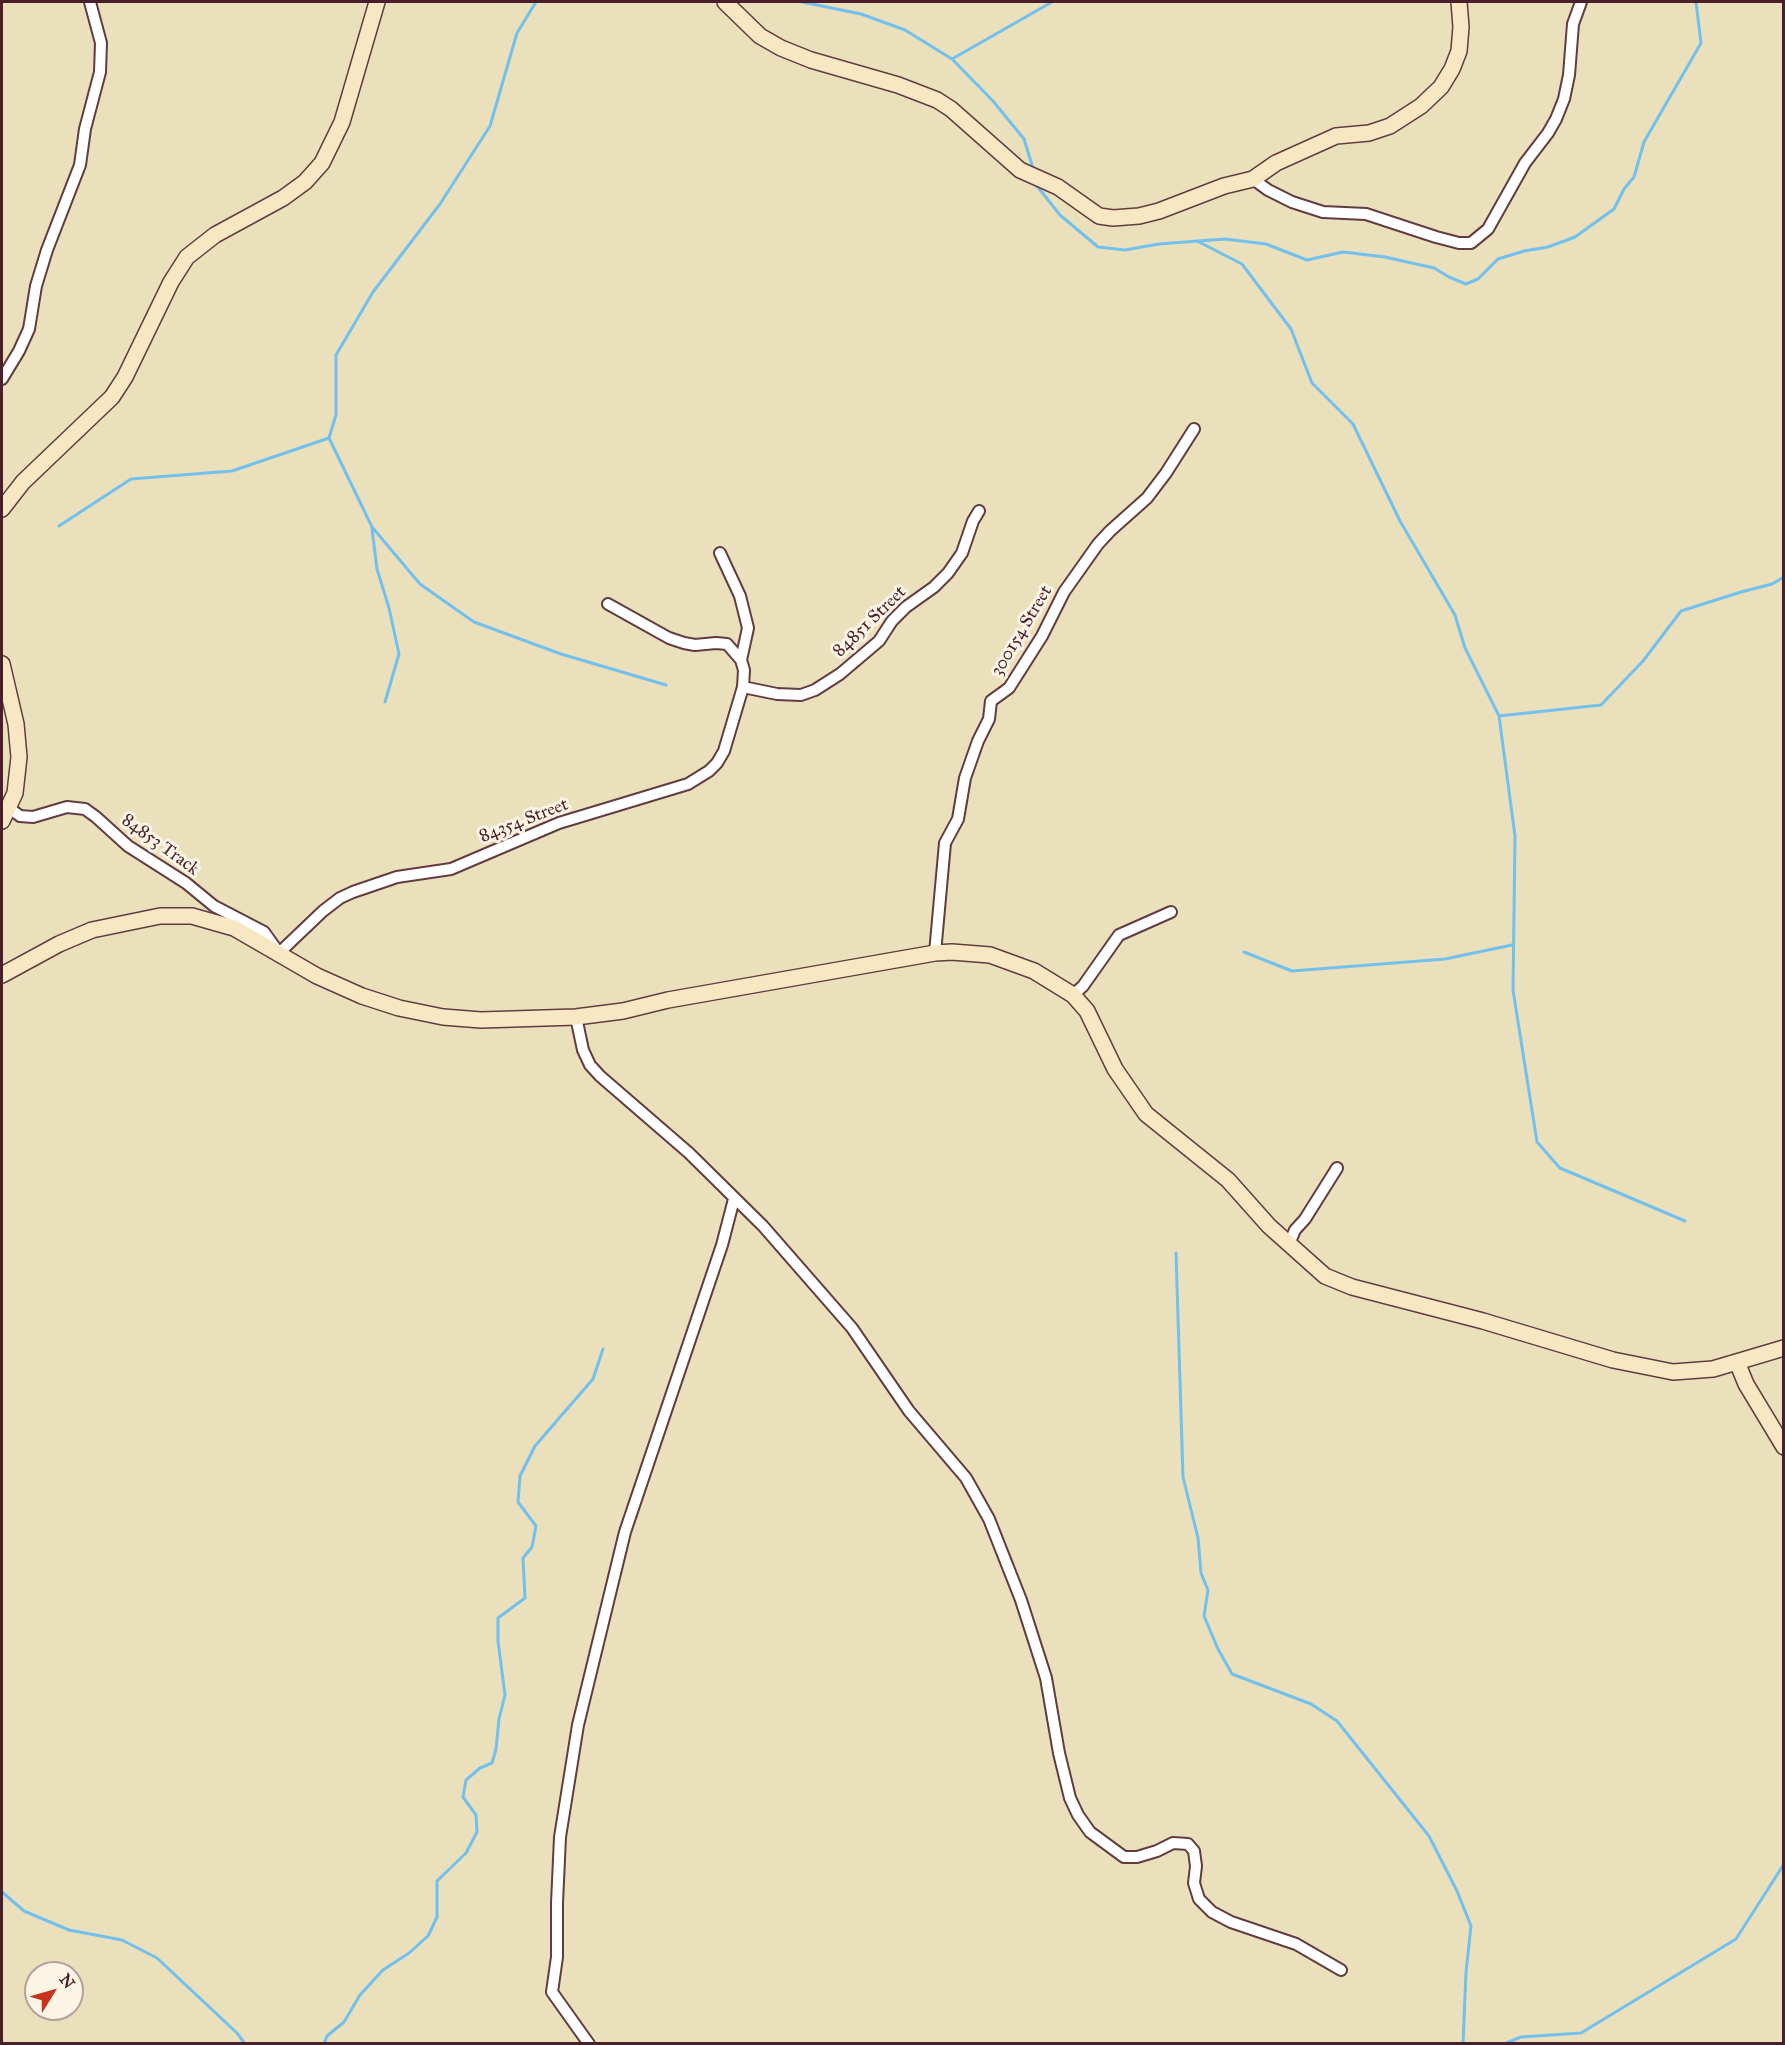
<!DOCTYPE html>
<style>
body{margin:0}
#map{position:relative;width:1785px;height:2045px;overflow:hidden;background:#eae0bc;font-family:"IM FELL Great Primer",serif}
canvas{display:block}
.frame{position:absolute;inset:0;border:3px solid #4a1f2b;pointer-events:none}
.north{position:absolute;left:24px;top:1961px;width:60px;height:60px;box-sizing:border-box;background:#fcf5e5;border:2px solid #b59f9b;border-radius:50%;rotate:53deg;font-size:16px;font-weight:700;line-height:24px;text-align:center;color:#4a1f2b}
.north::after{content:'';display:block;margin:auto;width:21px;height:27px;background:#c8321e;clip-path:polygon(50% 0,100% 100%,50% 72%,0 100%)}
</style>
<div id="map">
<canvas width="1785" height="2045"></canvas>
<div class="frame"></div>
<div class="north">N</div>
</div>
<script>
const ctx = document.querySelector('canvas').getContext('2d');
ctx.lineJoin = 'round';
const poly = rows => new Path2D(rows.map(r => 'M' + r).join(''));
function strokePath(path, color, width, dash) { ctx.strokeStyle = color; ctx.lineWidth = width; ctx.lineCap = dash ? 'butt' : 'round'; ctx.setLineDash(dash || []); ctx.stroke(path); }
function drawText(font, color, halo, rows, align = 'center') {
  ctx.font = font + ' "IM FELL Great Primer",serif'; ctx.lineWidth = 6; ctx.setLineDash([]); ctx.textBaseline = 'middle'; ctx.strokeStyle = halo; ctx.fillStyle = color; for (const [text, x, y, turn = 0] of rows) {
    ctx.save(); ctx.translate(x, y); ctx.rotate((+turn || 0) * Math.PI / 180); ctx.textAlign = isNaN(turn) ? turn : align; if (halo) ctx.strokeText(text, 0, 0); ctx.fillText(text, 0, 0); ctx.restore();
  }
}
strokePath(poly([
 [802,2,861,14,905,30,952,59,993,101,1024,139,1032,165],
 [952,59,1052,2],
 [1037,186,1060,215,1098,247,1125,250,1159,244,1225,239,1266,244,1307,260,1343,252,1385,257,1434,268,1449,277,1466,284,1478,279,1498,259,1524,251,1548,247,1575,237,1614,209,1624,189,1634,177,1644,142,1701,43,1696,2],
 [1197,241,1242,264,1291,329,1312,383,1353,424,1400,521,1455,615,1465,648,1499,716,1515,836,1513,990,1537,1142,1560,1168,1685,1221],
 [329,438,372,527,420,584,474,622,561,654,666,685],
 [59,526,131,479,232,471,329,438,336,415,336,355,373,292,440,204,490,126,517,33,536,2],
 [372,529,377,569,389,608,399,654,385,702],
 [1499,716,1601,705,1643,661,1681,611,1741,592,1772,584,1784,577],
 [1244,952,1292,971,1445,959,1512,945],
 [1176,1253,1183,1477,1198,1538,1201,1573,1208,1590,1204,1616,1218,1649,1232,1674,1311,1704,1337,1721,1429,1836,1457,1891,1471,1926,1466,1972,1463,2044],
 [2,1892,24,1911,69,1930,122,1940,157,1958,237,2033,245,2044],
 [324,2044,327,2036,344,2022,360,1995,383,1970,409,1953,428,1936,437,1917,437,1881,466,1853,477,1832,476,1815,463,1797,466,1780,480,1768,492,1763,496,1749,499,1719,505,1695,498,1641,498,1618,525,1598,523,1558,532,1547,536,1526,518,1502,520,1476,535,1446,593,1379,603,1349],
 [1504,2044,1521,2037,1581,2033,1736,1939,1784,1864]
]), '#73c0ed', 3);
const street = poly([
 [1253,179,1268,190,1292,202,1323,212,1366,214,1436,237,1459,243,1471,243,1488,229,1525,163,1548,133,1556,119,1564,99,1569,75,1573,24,1581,2],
 [2,379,19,351,29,329,36,286,47,250,80,165,85,129,100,72,101,43,90,2],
 [608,604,669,638,684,643,695,645,716,643,727,644,741,660],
 [743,687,777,694,801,695,815,690,840,674,879,641,892,621,906,607,934,587,948,573,962,553,973,521,979,511],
 [9,808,20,816,33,817,67,807,85,809,96,817,128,846,186,883,214,906,264,932,279,953,323,911,340,898,353,892,397,877,451,869,559,823,688,784,709,771,717,763,724,751,743,687,744,670,741,660,748,628,740,596,720,553],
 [935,953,945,843,958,819,965,778,978,741,989,719,991,701,1009,688,1042,636,1064,592,1098,544,1110,531,1147,498,1166,473,1194,429],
 [1073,995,1083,986,1119,935,1171,912],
 [576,1017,583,1050,590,1065,600,1076,689,1153,763,1226,852,1328,909,1411,966,1478,989,1519,1021,1600,1046,1678,1059,1753,1070,1798,1078,1815,1090,1832,1124,1857,1137,1857,1157,1851,1173,1843,1188,1844,1194,1851,1196,1866,1194,1883,1199,1899,1212,1912,1231,1922,1296,1944,1341,1970],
 [1289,1244,1295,1230,1305,1219,1337,1168],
 [589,2044,552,1992,557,1957,557,1903,560,1837,578,1725,625,1532,722,1245,734,1199]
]);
const secondary = poly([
 [725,2,760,36,781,48,811,60,898,85,937,100,951,109,1020,170,1058,187,1099,216,1113,218,1139,216,1159,211,1224,186,1253,179,1276,163,1336,136,1369,133,1390,126,1421,106,1441,87,1452,69,1459,51,1461,27,1459,2],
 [2,509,23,482,112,397,125,377,171,282,187,257,215,235,283,198,305,182,322,163,342,122,377,2],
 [2,664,16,724,19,757,15,793,2,821],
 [2,975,59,944,92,930,160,916,192,916,234,928,317,976,362,996,399,1008,443,1017,481,1020,576,1017,623,1011,668,1000,935,953,952,952,990,955,1034,971,1073,995,1087,1011,1115,1069,1146,1114,1228,1180,1269,1226,1325,1276,1352,1287,1483,1321,1613,1360,1673,1372,1713,1369,1784,1348],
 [1737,1362,1746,1384,1784,1447]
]);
strokePath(street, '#623c41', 14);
strokePath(secondary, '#623c41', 18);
strokePath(street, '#fff', 10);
strokePath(secondary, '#f7e8c3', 15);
drawText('18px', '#4a1f2b', '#fcf5e5', [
 ["84851 Street",870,622,-44],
 ["300154 Street",1022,631,-59],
 ["84354 Street",524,821,-21],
 ["84853 Track",160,845,36]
]);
</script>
